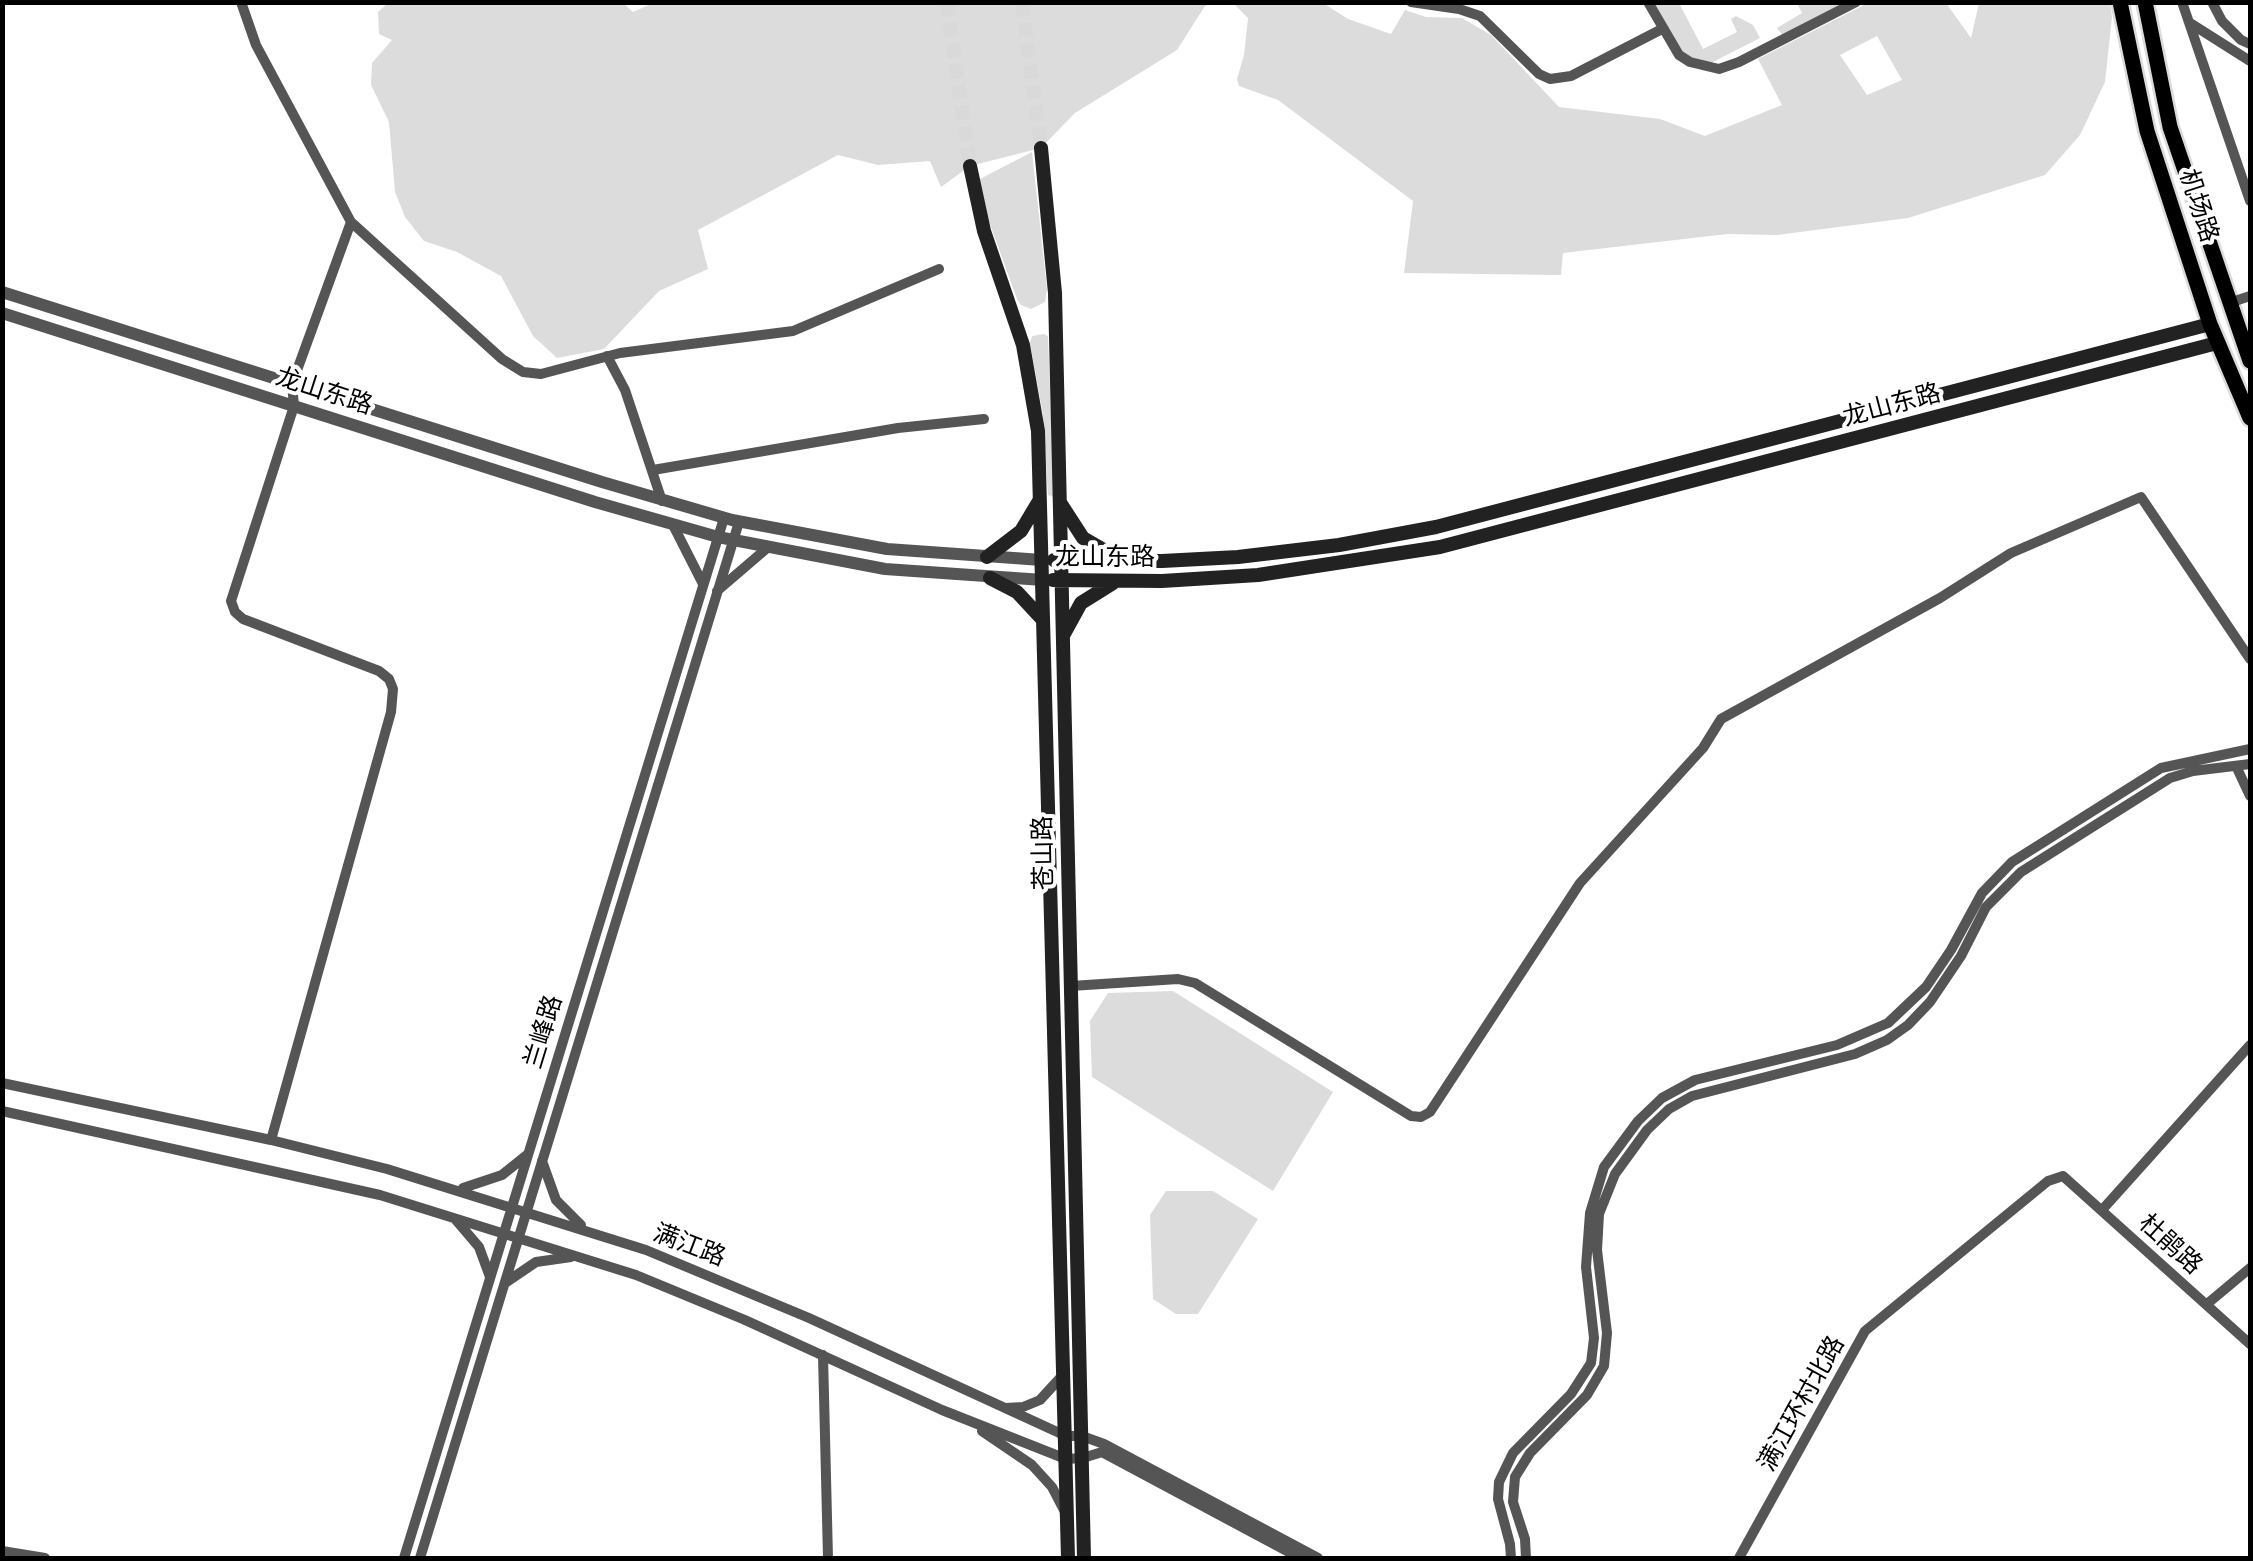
<!DOCTYPE html>
<meta charset="utf-8">
<style>
body{margin:0}
#map{position:relative;width:2253px;height:1561px;overflow:hidden;background:#fff;font-family:"Fira Sans Condensed",sans-serif}
canvas{display:block}
.frame{position:absolute;inset:0;border:5px solid #000;pointer-events:none}
</style>
<div id="map">
<canvas width="2253" height="1561"></canvas>
<div class="frame"></div>
</div>
<script>
const ctx = document.querySelector('canvas').getContext('2d');
ctx.lineJoin = 'round';
function fill(path, color) { ctx.fillStyle = color; ctx.fill(path, 'evenodd'); }
const poly = rows => new Path2D(rows.map(r => 'M' + r).join(''));
function strokePath(path, color, width, dash) { ctx.strokeStyle = color; ctx.lineWidth = width; ctx.lineCap = dash ? 'butt' : 'round'; ctx.setLineDash(dash || []); ctx.stroke(path); }
function drawText(font, color, halo, rows, align = 'center') {
  ctx.font = font + ' "Fira Sans Condensed","Noto Sans SC",sans-serif'; ctx.lineWidth = 8; ctx.setLineDash([]); ctx.textBaseline = 'middle'; ctx.strokeStyle = halo; ctx.fillStyle = color; for (const [text, x, y, turn = 0] of rows) {
    ctx.save(); ctx.translate(x, y); ctx.rotate((+turn || 0) * Math.PI / 180); ctx.textAlign = isNaN(turn) ? turn : align; if (halo) ctx.strokeText(text, 0, 0); ctx.fillText(text, 0, 0); ctx.restore();
  }
}
fill(poly([
 [622,2,633,12,655,2,1213,3,1205,6,1177,50,1075,113,1041,148,970,166,941,187,930,161,878,165,838,155,698,230,708,269,659,291,604,349,557,358,533,336,501,276,457,252,424,241,405,217,395,192,389,122,371,85,372,63,392,40,379,34,378,12,388,3],
 [1233,3,1323,3,1348,19,1391,34,1405,10,1426,17,1462,18,1491,35,1559,107,1660,119,1705,136,1782,105,1758,59,1868,3,1946,3,1971,38,1979,3,2110,3,2112,17,2105,82,2080,135,2045,175,1908,218,1777,235,1727,234,1563,253,1561,275,1404,273,1413,201,1278,100,1239,86,1237,79,1244,55,1248,18],
 [1877,36,1902,80,1867,95,1840,55],
 [1654,3,1679,3,1703,49,1737,32,1731,19,1736,16,1753,25,1760,38,1709,64,1681,54],
 [1797,3,1844,3,1783,36,1777,28,1802,13],
 [1032,152,1047,289,1045,302,1031,309,1021,305,1017,299,987,216,978,180],
 [1044,334,1048,336,1054,497,1048,495,1043,415,1030,343,1032,336],
 [1173,991,1333,1092,1273,1191,1092,1077,1090,1021,1108,993],
 [1166,1191,1213,1191,1258,1219,1198,1314,1176,1314,1153,1299,1150,1215]
]), '#dcdcdc');
strokePath(poly([
 [947,2,970,166],
 [1022,2,1041,148]
]), '#d9d9d9', 14, [14, 7]);
const primary = poly([
 [2120,2,2147,131,2210,324,2250,418],
 [2145,2,2170,127,2250,361]
]);
strokePath(primary, '#dbdbdb', 20);
strokePath(poly([
 [241,2,256,45,351,222,502,359,523,372,541,374,620,353,793,331,939,269],
 [1411,2,1459,9,1480,16,1539,74,1550,79,1571,76,1662,29],
 [1648,2,1679,55,1690,62,1719,69,1739,62,1856,2],
 [2182,2,2250,201],
 [2212,2,2222,21,2241,40,2250,44],
 [2190,23,2250,61],
 [2229,303,2250,296],
 [607,356,625,390,662,501],
 [653,470,898,428,984,419],
 [673,525,703,584],
 [717,591,766,549],
 [2236,766,2250,796],
 [1071,986,1178,979,1195,983,1411,1116,1421,1117,1430,1112,1580,883,1703,748,1721,719,1940,598,2011,553,2141,497,2250,659],
 [2,1083,271,1140,387,1169,646,1250,809,1318,1066,1436,1082,1436,1104,1444,1318,1558],
 [2,1111,380,1195,636,1275,745,1320,942,1410,1066,1459,1083,1458,1102,1452,1300,1558],
 [271,1140,391,712,393,689,389,679,379,671,243,619,235,612,231,601,294,406,292,384,351,222],
 [542,1161,556,1200,581,1225],
 [463,1188,502,1175,527,1155],
 [2102,1210,2250,1045],
 [456,1220,479,1247,490,1277],
 [505,1283,536,1262,571,1257],
 [2207,1304,2250,1268],
 [823,1355,828,1558],
 [1006,1408,1023,1407,1040,1400,1062,1376],
 [982,1431,1032,1465,1052,1487,1065,1512],
 [2,1551,45,1558],
 [404,1558,724,518],
 [420,1558,739,522],
 [1511,1558,1510,1544,1498,1499,1499,1482,1513,1453,1571,1394,1591,1363,1594,1338,1586,1267,1590,1213,1604,1167,1638,1121,1662,1098,1695,1080,1837,1045,1888,1023,1926,987,1951,950,1982,893,2012,862,2161,768,2250,749],
 [1526,1558,1525,1539,1513,1502,1515,1477,1530,1453,1587,1395,1604,1366,1607,1333,1597,1250,1599,1214,1615,1174,1647,1130,1669,1109,1692,1096,1855,1054,1887,1040,1908,1025,1930,1002,1961,956,1986,907,2021,872,2170,778,2193,771,2250,764],
 [1739,1558,1865,1331,2048,1181,2063,1176,2250,1344]
]), '#555', 10);
strokePath(poly([
 [2,292,602,482,732,520,887,549,1042,560],
 [2,313,595,502,718,537,885,569,1043,580]
]), '#555', 12);
strokePath(poly([
 [1041,148,1055,293,1084,1558],
 [970,166,984,231,1023,345,1038,431,1068,1558],
 [1061,504,1083,538,1116,557],
 [987,557,1021,531,1039,501],
 [1054,560,1162,561,1238,557,1339,545,1436,527,2210,324],
 [990,578,1017,592,1043,620],
 [1053,580,1162,581,1258,575,1440,547,2217,343],
 [1064,634,1081,603,1113,583]
]), '#222', 14);
strokePath(primary, '#000', 15);
drawText('25px', '#000', '#fff', [
 ["机场路",2198,206,72],
 ["龙山东路",324,392,18],
 ["龙山东路",1892,406,-15],
 ["龙山东路",1105,558],
 ["苍山路",1044,853,-91],
 ["兰峰路",544,1032,-73],
 ["杜鹃路",2170,1245,42],
 ["满江路",689,1246,21],
 ["满江环村北路",1802,1404,-61]
]);
</script>
